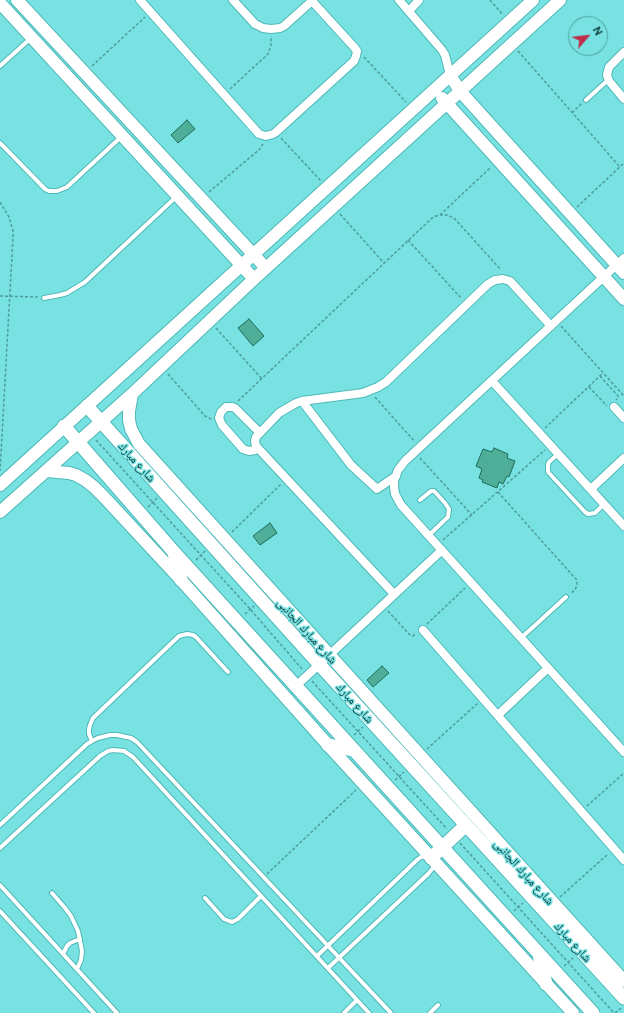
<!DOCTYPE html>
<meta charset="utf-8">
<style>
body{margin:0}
#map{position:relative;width:624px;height:1013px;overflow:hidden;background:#78e1e1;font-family:Ubuntu,sans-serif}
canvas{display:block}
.north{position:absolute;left:568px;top:16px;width:40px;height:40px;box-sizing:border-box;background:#78e1e1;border:1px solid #4fa0a0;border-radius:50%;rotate:62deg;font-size:11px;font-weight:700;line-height:16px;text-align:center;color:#113f3f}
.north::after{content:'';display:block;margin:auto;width:14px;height:18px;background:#be2d4a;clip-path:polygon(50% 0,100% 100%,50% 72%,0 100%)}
</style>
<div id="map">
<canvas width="624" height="1013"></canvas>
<div class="north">N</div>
</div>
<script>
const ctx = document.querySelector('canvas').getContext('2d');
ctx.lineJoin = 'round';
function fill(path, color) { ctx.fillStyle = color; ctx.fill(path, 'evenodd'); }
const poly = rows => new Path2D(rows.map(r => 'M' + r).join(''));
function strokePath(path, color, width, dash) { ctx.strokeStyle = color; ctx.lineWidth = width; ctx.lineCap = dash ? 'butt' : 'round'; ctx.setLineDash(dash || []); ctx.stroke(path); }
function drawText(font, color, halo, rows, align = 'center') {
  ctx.font = font + ' Ubuntu,"Noto Naskh Arabic",sans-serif'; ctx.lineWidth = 3; ctx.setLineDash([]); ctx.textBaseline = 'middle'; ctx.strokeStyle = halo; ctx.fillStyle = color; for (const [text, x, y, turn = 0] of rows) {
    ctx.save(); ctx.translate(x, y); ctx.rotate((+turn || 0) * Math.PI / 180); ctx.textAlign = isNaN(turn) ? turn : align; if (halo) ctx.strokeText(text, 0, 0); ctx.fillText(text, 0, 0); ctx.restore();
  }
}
const building = poly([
 [187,120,195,129,178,143,171,135,187,120],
 [249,319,264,336,253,346,238,328,249,319],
 [494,448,508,454,507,458,515,461,509,477,507,476,503,484,499,482,497,488,482,482,483,480,479,478,482,469,476,466,483,449,492,452,494,448],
 [270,523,277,533,260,545,253,536,270,523],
 [382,666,389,673,373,687,367,680,382,666]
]);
fill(building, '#4eae97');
strokePath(building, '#1f6b5b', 1);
const lane = poly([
 [0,66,31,38],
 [586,100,608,80],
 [0,143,45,189,49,191,57,191,67,187,121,137],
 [44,298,60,295,67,293,85,282,177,196],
 [558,454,549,462,548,465,548,471,549,473,585,512,588,514,595,513,604,504],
 [420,500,431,491,434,491,445,503,449,509,448,517,429,535],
 [521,638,566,597],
 [92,741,89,734,89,729,90,725,93,718,179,636,187,634,193,635,196,637,228,672],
 [0,825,87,744,92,741,98,738,110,735,117,735,131,738,137,742,391,1013],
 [0,848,100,756,108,751,113,750,124,751,133,757,369,1013],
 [0,885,117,1013],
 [52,893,65,908,71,916,78,931,82,951,81,960,77,969],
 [205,898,224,919,229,921,232,922,238,919,261,896],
 [0,911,94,1013],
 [63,954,67,946,70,943,80,939],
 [317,956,417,860,421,857,427,857],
 [328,968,428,874,433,868,433,864],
 [344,1013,357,1000],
 [430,1013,438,1005]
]);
const street = poly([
 [140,0,259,134,266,136,273,134,276,132,354,61,356,56,357,51,354,47,312,1],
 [233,0,255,24,263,28,271,29,280,28,284,26,313,0],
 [399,0,442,50,445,55,450,75],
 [409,11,419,0],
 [624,52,609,67,607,75,609,81,624,99],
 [624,258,405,461,398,470,394,481,394,487,395,494,401,505,624,752],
 [492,381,624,526],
 [302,401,351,465,377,489,396,476],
 [614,407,624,418],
 [258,448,255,450,249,451,243,449,222,425,219,418,221,412,226,407,232,407,235,408,260,433],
 [591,489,624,458],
 [394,594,256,446,255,441,256,437,279,413,284,410,296,403,302,401,363,393,378,387,386,382,488,284,495,280,503,279,510,281,551,326],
 [423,630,624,860],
 [296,686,442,550],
 [498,715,548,668]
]);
const secondary = poly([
 [17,0,266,268],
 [0,3,254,279],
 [450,75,460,91,624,273],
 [442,98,624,299],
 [132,394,129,411,129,420,131,429,139,444,624,981],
 [47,471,69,473,76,475,85,480,94,487,104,497,181,580,328,745,573,1013],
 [0,485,533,0],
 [0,512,132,394,254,279,560,0]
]);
const primary = poly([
 [87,406,319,664,624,998],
 [64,426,173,551,593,1013],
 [174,553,181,580],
 [328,745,354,750],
 [431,858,466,825],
 [539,955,546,984]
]);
strokePath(lane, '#4db9b9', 6);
strokePath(street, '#4db9b9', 10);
strokePath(secondary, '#4db9b9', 14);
strokePath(primary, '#4db9b9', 15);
strokePath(poly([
 [490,0,503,15],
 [518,51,620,167],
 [364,57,406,102],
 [92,66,145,17],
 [230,89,268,54,271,45,271,36],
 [572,113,582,103],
 [281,138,321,181],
 [209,192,260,149,263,144],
 [0,202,9,217,13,231,13,238,0,471],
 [577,207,624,163],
 [340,214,384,263],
 [440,215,491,167],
 [408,240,461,298],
 [0,296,38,297],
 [561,326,624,396],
 [216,328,262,379],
 [168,374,205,416,211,419],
 [600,376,618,396,618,397,616,400],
 [589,387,607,406],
 [375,397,415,442],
 [238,401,432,218,436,216,440,215,448,215,455,219,501,270],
 [545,428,603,373],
 [96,440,250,609,302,669],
 [420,458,472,515],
 [498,492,575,578,577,580,577,585,575,590,571,593],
 [148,507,157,498],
 [232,532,281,484],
 [443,540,545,450],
 [196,560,205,551],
 [388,611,410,635,413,636,415,634],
 [245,614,254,606],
 [427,624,465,588],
 [312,681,447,829],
 [354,735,363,727],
 [427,749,478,703],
 [395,780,404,772],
 [587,806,624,773],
 [460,843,614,1013],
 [267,874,356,790],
 [560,897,608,854],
 [514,911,523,903],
 [564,966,573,958],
 [615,1013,621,1008]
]), '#4d9d9d', 1.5, [3, 2]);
strokePath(lane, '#fff', 4);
strokePath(street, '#fff', 8);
strokePath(secondary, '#fff', 12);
strokePath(primary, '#fff', 13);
drawText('12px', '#113f3f', '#78e1e1', [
 ["شارع مبارك",137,462,48],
 ["شارع مبارك الجانبى",307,631,48],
 ["شارع مبارك",355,703,48],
 ["شارع مبارك الجانبى",524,872,48],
 ["شارع مبارك",573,942,48]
]);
</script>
